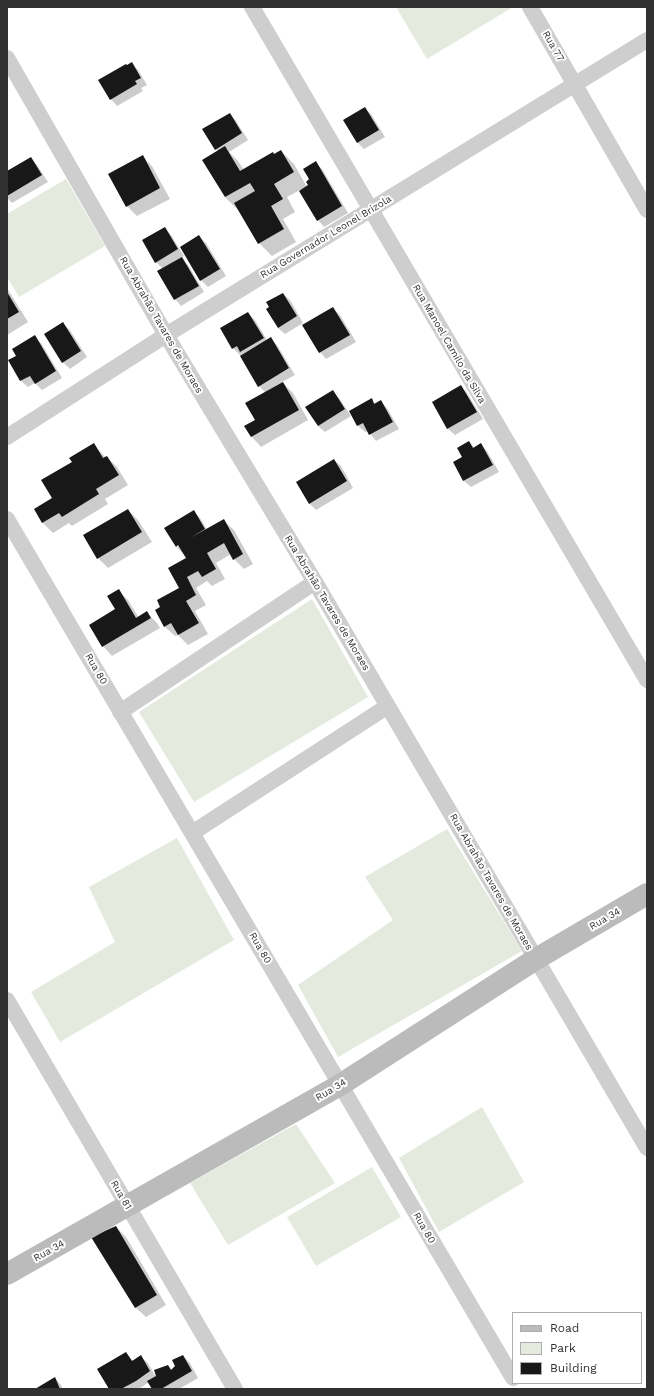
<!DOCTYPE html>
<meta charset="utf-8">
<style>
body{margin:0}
#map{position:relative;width:654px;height:1396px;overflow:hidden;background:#fff;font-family:"Work Sans",sans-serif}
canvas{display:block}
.frame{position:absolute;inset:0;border:8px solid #313131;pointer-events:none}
.legend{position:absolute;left:512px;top:1312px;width:130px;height:72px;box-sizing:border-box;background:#fff;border:1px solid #adadad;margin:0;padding:5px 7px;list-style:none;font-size:12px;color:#313131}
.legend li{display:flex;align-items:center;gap:8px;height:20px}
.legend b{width:20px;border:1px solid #adadad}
</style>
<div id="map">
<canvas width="654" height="1396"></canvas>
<div class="frame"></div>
<ul class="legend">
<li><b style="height:5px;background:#bbb"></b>Road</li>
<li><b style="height:11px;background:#e4eade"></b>Park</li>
<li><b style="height:11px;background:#181818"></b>Building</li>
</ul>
</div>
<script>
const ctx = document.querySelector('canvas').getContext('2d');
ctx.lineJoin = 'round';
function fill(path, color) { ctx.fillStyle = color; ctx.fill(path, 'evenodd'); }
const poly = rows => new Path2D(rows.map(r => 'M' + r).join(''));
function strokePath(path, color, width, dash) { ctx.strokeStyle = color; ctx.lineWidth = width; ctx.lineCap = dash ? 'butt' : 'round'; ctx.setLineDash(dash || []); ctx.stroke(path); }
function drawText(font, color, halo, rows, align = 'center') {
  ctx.font = font + ' "Work Sans",sans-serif'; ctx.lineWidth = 4; ctx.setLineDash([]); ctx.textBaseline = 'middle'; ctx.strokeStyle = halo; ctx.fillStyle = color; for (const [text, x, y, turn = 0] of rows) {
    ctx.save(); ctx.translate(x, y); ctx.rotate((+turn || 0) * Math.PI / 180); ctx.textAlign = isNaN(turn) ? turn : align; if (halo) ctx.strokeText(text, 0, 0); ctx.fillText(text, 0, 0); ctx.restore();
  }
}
fill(poly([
 [396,7,513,7,427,59],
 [66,179,105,246,19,297,7,277,7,214],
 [312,599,368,697,194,802,139,712],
 [447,829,522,951,338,1057,298,985,393,920,365,877],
 [177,838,234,940,60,1042,31,992,115,942,89,887],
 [482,1107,524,1182,439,1232,399,1158],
 [296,1124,335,1183,228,1245,190,1183],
 [372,1167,401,1217,316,1266,287,1217]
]), '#e4eade');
fill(poly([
 [132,64,138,70,147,85,141,88,143,91,117,106,111,99,127,66],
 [365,108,371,114,385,137,364,149,358,143,344,120],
 [230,114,236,121,248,140,229,152,238,161,244,170,281,151,294,164,307,187,316,163,322,169,348,213,324,227,318,220,300,190,287,197,295,212,283,219,296,242,272,256,259,243,238,210,225,197,204,160,218,152,216,149],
 [142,156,152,166,170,199,137,216,127,206],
 [31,158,37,165,48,182,12,203,7,198,7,173],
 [165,228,171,235,184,256,181,258,188,265,204,292,181,306,175,299,163,269,156,262],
 [199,237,206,243,226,276,208,287,201,280,181,247],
 [7,288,28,322,7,335],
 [283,294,290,300,303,323,285,334,278,328],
 [333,308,340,315,356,342,326,359,320,352],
 [248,313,255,320,267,340,270,338,277,345,295,375,282,382,293,393,308,420,261,447,252,437,246,426,256,420,266,393,259,386,240,355,233,348],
 [62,323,69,329,87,357,70,369,63,362],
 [35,337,41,343,62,378,42,390,35,383,28,387,21,381,9,361,17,356],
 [461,386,467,393,483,419,455,435,448,429,433,402],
 [332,391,339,398,351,416,325,432,318,426,307,407],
 [371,399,376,404,380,401,387,408,399,429,376,441,368,431,365,432,358,426,350,411],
 [469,442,475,448,481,444,487,451,499,472,471,487,464,481,454,462,463,457],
 [94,445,106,458,107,457,117,467,128,485,105,499,108,504,72,526,69,523,53,533,43,523,35,509,53,498,73,462],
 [334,460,341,466,353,488,316,510,309,503],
 [128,510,138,520,152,542,108,568,98,558],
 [193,511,200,518,207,530,224,521,234,530,253,564,244,569,234,559,231,554,216,563,225,579,212,586,207,581,196,588,206,605,195,611,208,634,188,645,178,635,175,636,165,627,156,610,162,607,180,588,187,558,177,547,179,546],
 [118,590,128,600,139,618,147,613,157,623,160,628,112,656,103,646,117,610],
 [116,1227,126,1237,166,1305,146,1317,136,1308,93,1238],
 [126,1353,134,1362,141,1357,148,1363,156,1377,168,1366,172,1370,183,1356,190,1363,198,1378,179,1389,153,1389,149,1382,139,1389,110,1389],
 [55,1378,61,1385,63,1389,37,1389]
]), '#0003');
fill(poly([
 [132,62,141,78,135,81,137,84,110,100,98,80,126,64,127,65],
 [365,107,379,130,357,143,343,120],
 [230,113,242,133,215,150,202,129],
 [225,146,240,171,273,152,274,154,281,150,294,172,274,184,283,199,271,206,284,229,258,244,234,203,255,191,250,183,225,197,202,160],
 [143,155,160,188,126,207,108,174],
 [31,157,42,175,7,196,7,171],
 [316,161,342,206,317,221,299,191,308,185,306,182,309,179,303,169],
 [165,227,178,249,155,263,142,240],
 [199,235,220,269,200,281,180,247],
 [182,257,199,286,174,300,157,271],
 [7,292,19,312,7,319],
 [283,293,297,316,278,328,266,309,269,307,266,302],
 [333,307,350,335,319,353,302,325],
 [248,312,264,338,240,352,237,346,232,349,220,328],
 [63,322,81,351,62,363,44,334],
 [35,335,56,371,35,384,30,376,20,381,8,360,16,356,12,349],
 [271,337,289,368,258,387,240,356],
 [283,382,299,410,251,437,244,426,255,420,245,403],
 [461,385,477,412,447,429,432,402],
 [333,390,345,409,318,426,305,407],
 [372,398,374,404,381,400,393,422,369,435,363,423,357,426,349,411],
 [469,441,473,448,481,443,493,465,463,481,453,462,462,457,457,448],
 [94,443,103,458,107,456,119,475,96,489,99,494,62,517,59,513,42,523,34,509,52,498,41,480,72,462,69,458],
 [334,459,347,481,309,504,296,482],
 [128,509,142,532,97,559,83,535],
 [194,510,205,529,190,538,224,519,243,554,233,560,224,543,207,553,216,569,202,577,198,571,187,577,196,595,186,601,199,623,178,635,171,623,164,627,155,610,160,607,157,600,179,588,168,568,186,558,178,545,176,547,164,528],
 [119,589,136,618,147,611,151,618,102,647,89,625,115,609,107,596],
 [116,1226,157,1295,135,1308,91,1237],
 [126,1352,132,1361,141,1355,150,1371,136,1381,121,1389,109,1389,97,1369],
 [183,1355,192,1371,161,1389,152,1389,147,1381,156,1376,154,1370,168,1365,171,1370,175,1366,172,1360],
 [55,1377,60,1389,35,1389]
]), '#181818');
strokePath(poly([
 [252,7,647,680],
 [530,7,647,210],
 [7,58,166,335,315,582,647,1148],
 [7,437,166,335,647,40],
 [7,519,513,1378],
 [120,712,315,582],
 [192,833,388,706],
 [7,1000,235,1389]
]), '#cecece', 16);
strokePath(poly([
 [7,1274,340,1085,536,959,647,894]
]), '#bbb', 22);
drawText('10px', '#313131', '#fff', [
 ["Rua 77",553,46,60],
 ["Rua Governador Leonel Brizola",326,237,-31],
 ["Rua Abrahão Tavares de Moraes",161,325,60],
 ["Rua Manoel Camilo da Silva",449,344,60],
 ["Rua Abrahão Tavares de Moraes",327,603,59],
 ["Rua 80",96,669,60],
 ["Rua Abrahão Tavares de Moraes",491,882,60],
 ["Rua 34",605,919,-30],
 ["Rua 80",260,948,60],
 ["Rua 34",331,1090,-31],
 ["Rua 81",121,1195,60],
 ["Rua 80",424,1228,60],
 ["Rua 34",49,1251,-29]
]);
</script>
